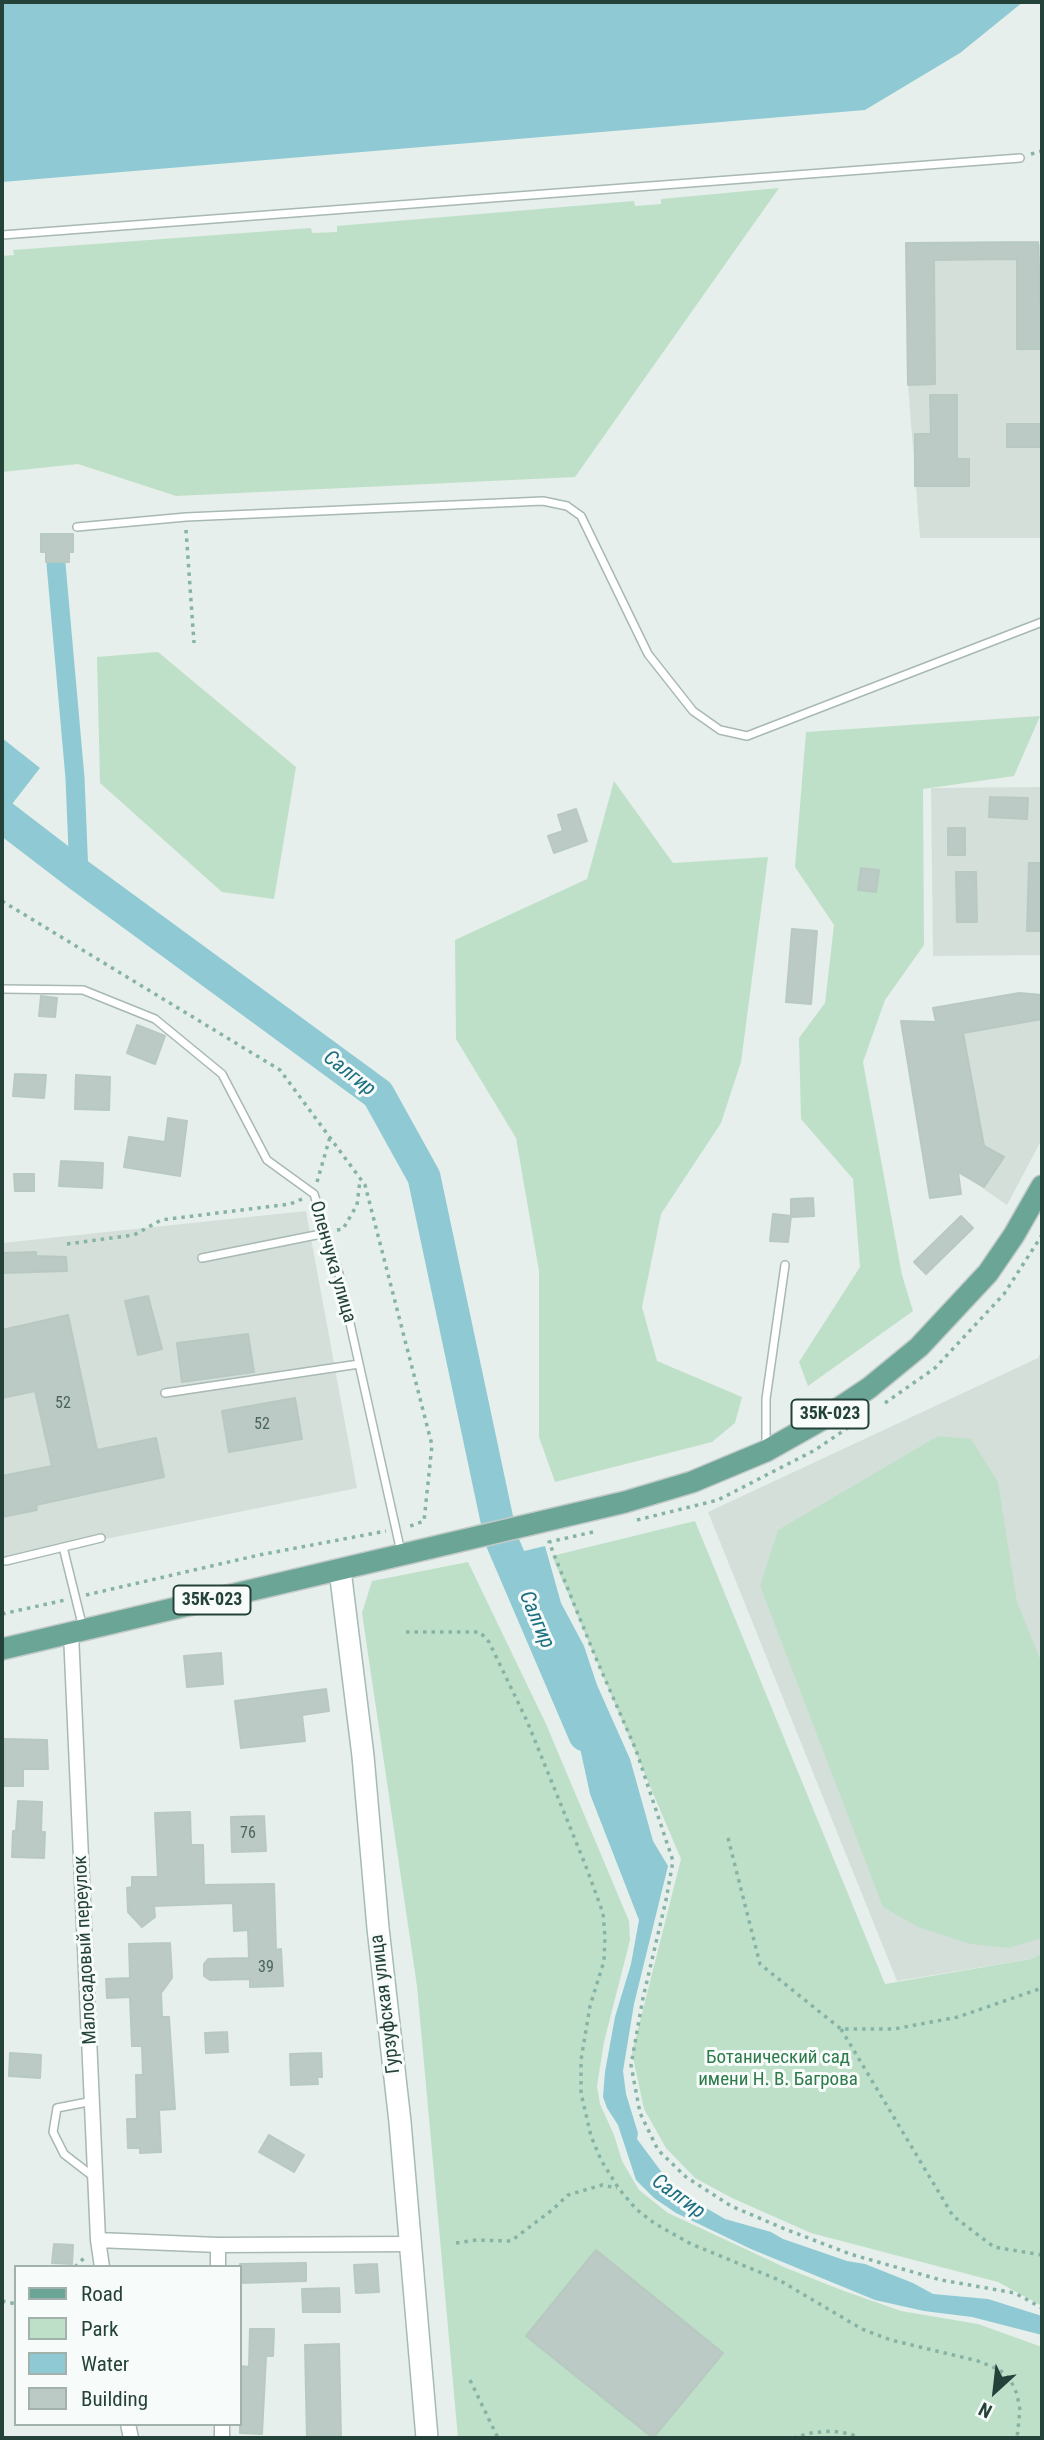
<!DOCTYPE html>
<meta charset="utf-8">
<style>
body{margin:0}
#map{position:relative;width:1044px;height:2440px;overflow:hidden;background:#e6efeb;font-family:"Roboto Condensed",sans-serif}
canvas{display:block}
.frame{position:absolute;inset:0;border:4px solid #24423a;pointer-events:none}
.legend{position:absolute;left:14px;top:2265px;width:228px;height:161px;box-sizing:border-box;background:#f7fbf9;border:2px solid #a3b1ad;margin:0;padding:9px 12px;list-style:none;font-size:21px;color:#24423a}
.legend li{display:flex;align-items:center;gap:14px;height:35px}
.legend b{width:35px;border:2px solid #a3b1ad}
.north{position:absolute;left:960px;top:2356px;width:70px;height:70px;-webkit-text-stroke:5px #f7fbf9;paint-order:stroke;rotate:207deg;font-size:19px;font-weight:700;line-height:28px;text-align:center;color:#24423a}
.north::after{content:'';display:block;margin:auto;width:24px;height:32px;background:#24423a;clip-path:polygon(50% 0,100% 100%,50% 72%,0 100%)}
</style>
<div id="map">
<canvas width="1044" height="2440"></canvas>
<div class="frame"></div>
<ul class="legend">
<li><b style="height:9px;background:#6aa596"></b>Road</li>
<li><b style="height:19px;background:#bfe0c8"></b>Park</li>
<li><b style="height:19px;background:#8ec9d4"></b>Water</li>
<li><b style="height:19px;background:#bbcac4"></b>Building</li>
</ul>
<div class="north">N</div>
</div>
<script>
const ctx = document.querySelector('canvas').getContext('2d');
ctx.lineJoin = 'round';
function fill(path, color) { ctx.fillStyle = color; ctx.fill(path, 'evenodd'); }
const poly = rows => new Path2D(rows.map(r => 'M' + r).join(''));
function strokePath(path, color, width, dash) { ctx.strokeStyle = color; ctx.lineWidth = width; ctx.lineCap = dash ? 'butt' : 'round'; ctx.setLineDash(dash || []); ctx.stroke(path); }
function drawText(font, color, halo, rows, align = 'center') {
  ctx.font = font + ' "Roboto Condensed",sans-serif'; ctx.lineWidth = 6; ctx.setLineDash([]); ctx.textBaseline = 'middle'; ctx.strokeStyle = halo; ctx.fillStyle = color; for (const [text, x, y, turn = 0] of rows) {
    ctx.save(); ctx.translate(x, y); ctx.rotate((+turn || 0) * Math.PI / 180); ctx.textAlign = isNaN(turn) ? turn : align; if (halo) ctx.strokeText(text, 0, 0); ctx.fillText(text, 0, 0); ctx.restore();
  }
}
fill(poly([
 [906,243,1042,244,1042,538,920,538,908,385],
 [1042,787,1042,955,933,956,931,788],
 [1020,993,1042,995,1042,1139,1007,1205,959,1172,933,1008],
 [306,1211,357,1488,2,1560,2,1243],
 [1042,1349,1042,1953,1031,1959,897,1981,708,1512,1038,1358]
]), '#d4dfda');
fill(poly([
 [779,188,575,477,176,496,78,464,2,472,2,256,14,255,13,250,311,228,312,233,337,232,337,226,634,201,635,206,661,204,661,199],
 [158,652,296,767,274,899,222,892,100,783,97,657],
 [1040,716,1014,776,923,789,924,945,885,1000,863,1062,902,1275,913,1311,808,1386,799,1362,860,1267,853,1179,801,1119,799,1038,825,1003,834,925,795,867,806,732],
 [614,781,673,863,768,857,741,1062,721,1123,661,1214,642,1307,657,1361,742,1397,735,1423,712,1442,555,1482,539,1437,539,1271,516,1138,456,1039,455,940,587,879],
 [938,1436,971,1439,998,1482,1017,1602,1042,1664,1042,1938,1009,1948,970,1944,918,1927,883,1907,760,1586,778,1530],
 [695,1521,885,1984,1031,1959,1042,1953,1042,2306,998,2282,811,2233,732,2198,695,2178,666,2148,644,2109,632,2053,681,1859,552,1556],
 [468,1562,546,1724,629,1921,630,1940,604,2042,597,2086,600,2104,614,2135,622,2161,639,2190,668,2213,786,2268,844,2291,901,2311,978,2324,1042,2347,1042,2438,458,2438,417,1986,362,1613,372,1581]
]), '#bfe0c8');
fill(poly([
 [2,2,1023,2,960,53,865,110,2,182],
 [2,738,40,768,2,817],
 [545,1546,561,1603,584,1646,597,1685,630,1759,653,1841,668,1866,634,2004,623,2071,626,2094,638,2133,637,2139,675,2190,725,2219,771,2232,783,2239,847,2261,865,2264,913,2283,933,2294,988,2299,1042,2316,1042,2335,972,2317,924,2311,875,2300,751,2249,676,2213,654,2198,636,2180,618,2125,607,2108,603,2097,605,2072,615,2017,631,1964,639,1920,590,1794,556,1637,520,1579,491,1559]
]), '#8ec9d4');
strokePath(poly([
 [56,564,75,778,79,875]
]), '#8ec9d4', 19);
strokePath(poly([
 [2,816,79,875,378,1094,424,1177,501,1539,585,1735]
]), '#8ec9d4', 33);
const building = poly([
 [1038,242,1042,349,1017,349,1017,259,934,260,935,384,908,385,906,243,1038,242],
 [930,395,957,395,957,459,969,459,969,486,915,486,915,434,931,434,930,395],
 [1007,424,1042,424,1042,447,1007,447,1007,424],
 [41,534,73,534,73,552,69,552,69,562,46,562,46,552,41,552,41,534],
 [990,797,1028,798,1027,819,989,817,990,797],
 [576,809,587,841,554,853,548,836,563,831,558,815,576,809],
 [948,828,965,828,965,855,948,855,948,828],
 [1029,863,1042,863,1042,931,1027,931,1029,863],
 [861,868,879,870,876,892,858,890,861,868],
 [956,872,976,872,977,922,957,922,956,872],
 [792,929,817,931,811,1004,786,1002,792,929],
 [1019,993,1042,995,1042,1019,963,1033,984,1146,1004,1157,984,1187,958,1172,961,1194,930,1198,901,1021,936,1022,933,1008,1019,993],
 [41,996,57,998,55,1017,39,1016,41,996],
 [137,1025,165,1036,155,1064,127,1053,137,1025],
 [15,1074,46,1075,44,1098,13,1096,15,1074],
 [76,1075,110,1077,109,1110,75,1109,76,1075],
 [168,1118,187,1121,180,1176,124,1167,129,1137,165,1142,168,1118],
 [61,1161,103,1163,102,1188,59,1186,61,1161],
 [14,1174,34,1174,34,1191,15,1191,14,1174],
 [813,1198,814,1216,791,1217,791,1199,813,1198],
 [773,1214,791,1216,788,1242,770,1241,773,1214],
 [961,1216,973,1228,926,1274,914,1262,961,1216],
 [36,1252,36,1256,66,1257,67,1271,3,1273,3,1253,36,1252],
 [148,1296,162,1349,138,1355,125,1301,148,1296],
 [68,1315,97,1450,156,1438,164,1477,36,1505,37,1510,2,1517,2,1476,52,1466,35,1391,2,1398,2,1330,68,1315],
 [248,1334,254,1372,182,1382,177,1343,248,1334],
 [295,1398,302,1439,229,1452,222,1411,295,1398],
 [221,1653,223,1684,187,1687,184,1656,221,1653],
 [326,1689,329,1711,302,1715,305,1741,241,1748,235,1701,326,1689],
 [4,1739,47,1740,48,1769,23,1769,23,1786,4,1786,4,1739],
 [18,1801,42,1802,41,1832,45,1832,44,1858,12,1857,13,1831,16,1831,18,1801],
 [190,1812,191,1845,203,1845,204,1885,274,1884,276,1950,281,1949,283,1986,250,1987,250,1979,210,1980,204,1976,204,1964,208,1959,249,1958,248,1930,234,1931,233,1903,154,1906,155,1917,142,1927,128,1912,127,1888,132,1887,132,1877,158,1877,155,1813,190,1812],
 [264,1816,266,1851,232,1852,231,1817,264,1816],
 [170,1943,172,1978,161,1993,162,2017,169,2017,175,2109,159,2110,161,2152,140,2153,140,2148,128,2148,127,2119,137,2119,136,2075,143,2075,142,2046,132,2046,130,1997,107,1998,106,1979,130,1978,129,1944,170,1943],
 [227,2032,228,2052,206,2053,205,2033,227,2032],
 [10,2053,41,2055,40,2078,9,2076,10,2053],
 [321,2053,322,2077,317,2077,318,2084,291,2085,290,2054,321,2053],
 [269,2135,304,2155,294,2172,259,2152,269,2135],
 [54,2244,73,2245,72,2264,52,2263,54,2244],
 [596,2250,723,2353,653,2438,526,2336,596,2250],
 [306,2263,306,2281,240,2283,240,2264,306,2263],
 [377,2264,379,2292,356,2293,354,2265,377,2264],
 [339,2288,340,2312,303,2312,302,2289,339,2288],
 [250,2329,274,2329,273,2356,266,2356,262,2434,240,2433,240,2366,249,2367,250,2329],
 [339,2344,341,2438,307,2438,305,2345,339,2344]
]);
fill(building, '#bbcac4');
strokePath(building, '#b8c9c2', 2);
const service = poly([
 [2,235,1020,158],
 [77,527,186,517,543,501,567,506,581,516,648,654,693,711,720,730,747,736,1042,622],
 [2,989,83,990,155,1019,222,1074,267,1160,314,1194,339,1274,401,1552],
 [202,1258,326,1233],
 [165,1393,359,1364],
 [766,1446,766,1399,785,1265],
 [63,1547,83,1628],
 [6,1561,101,1538],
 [93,2101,57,2108,53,2132,64,2154,95,2178]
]);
const minor = poly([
 [71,1633,98,2240,102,2267],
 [98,2240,218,2245,411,2244],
 [218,2245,218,2267],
 [128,2424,131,2438],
 [222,2424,222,2438]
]);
const secondary = poly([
 [340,1570,363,1756,378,1928,400,2122,427,2438]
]);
const primary = poly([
 [2,1649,625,1502,692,1482,766,1451,821,1420,869,1388,919,1347,988,1273,1014,1235,1042,1186]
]);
strokePath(service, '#a8b8b2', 10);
strokePath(minor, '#a8b8b2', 17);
strokePath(secondary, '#a4bbb3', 24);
strokePath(primary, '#c2cac8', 24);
strokePath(poly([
 [1031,154,1042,151],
 [186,530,194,643],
 [2,901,280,1070,365,1185,432,1445,424,1521,408,1527],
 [317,1182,330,1137],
 [337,1230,343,1229,357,1205,360,1180],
 [67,1244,134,1235,161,1220,290,1204,302,1199],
 [885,1403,935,1368,1004,1294,1042,1235],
 [637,1520,718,1500,815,1450,861,1419],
 [593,1532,549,1542,595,1656,636,1750,673,1861,666,1900,643,1998,631,2065,640,2113,658,2150,686,2177,731,2206,785,2229,850,2254,941,2280,1015,2293,1042,2308],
 [86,1595,259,1555,386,1531],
 [2,1614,65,1600],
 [406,1632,480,1632,489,1642,527,1721,585,1864,603,1913,605,1937,604,1961,590,2006,581,2060,581,2093,591,2136,601,2160,619,2189,636,2209,654,2223,691,2244,779,2280,862,2329,891,2340,978,2361,1000,2370,1010,2379,1017,2394,1020,2410,1017,2438],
 [728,1838,760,1964,841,2029,894,2029,958,2017,1042,1988],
 [841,2029,953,2216,994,2247,1042,2255],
 [456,2243,477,2240,511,2241,552,2210,568,2195,602,2185,617,2188],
 [75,2267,85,2257],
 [2,2301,16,2304],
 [470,2380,498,2438],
 [793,2438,811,2433,832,2431,851,2434,859,2438]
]), '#86b3a5', 3.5, [3.5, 5]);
strokePath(service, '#fff', 7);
strokePath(minor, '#fff', 14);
strokePath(secondary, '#fff', 21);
strokePath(primary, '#6aa596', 21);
drawText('16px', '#4a645c', null, [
 ["52",63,1404],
 ["52",262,1425],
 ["76",248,1834],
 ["39",266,1968]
]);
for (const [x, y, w] of [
 [830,1414,77],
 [212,1600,77]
]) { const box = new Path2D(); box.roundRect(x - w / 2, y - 14.5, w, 29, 5); ctx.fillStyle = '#f7fbf9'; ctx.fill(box); strokePath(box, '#24423a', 2); }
drawText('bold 18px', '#24423a', null, [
 ["35К-023",830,1414],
 ["35К-023",212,1600]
]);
drawText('19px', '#24423a', '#f7fbf9', [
 ["Оленчука улица",332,1262,74],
 ["Малосадовый переулок",86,1950,-93],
 ["Гурзуфская улица",386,2004,-97]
]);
drawText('19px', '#2d7a4b', '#f7fbf9', [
 ["Ботанический сад",778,2058],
 ["имени Н. В. Багрова",778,2080]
]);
drawText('italic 21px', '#1c6f80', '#f7fbf9', [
 ["Салгир",349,1074,38],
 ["Салгир",536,1620,67],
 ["Салгир",678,2197,36]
]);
</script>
